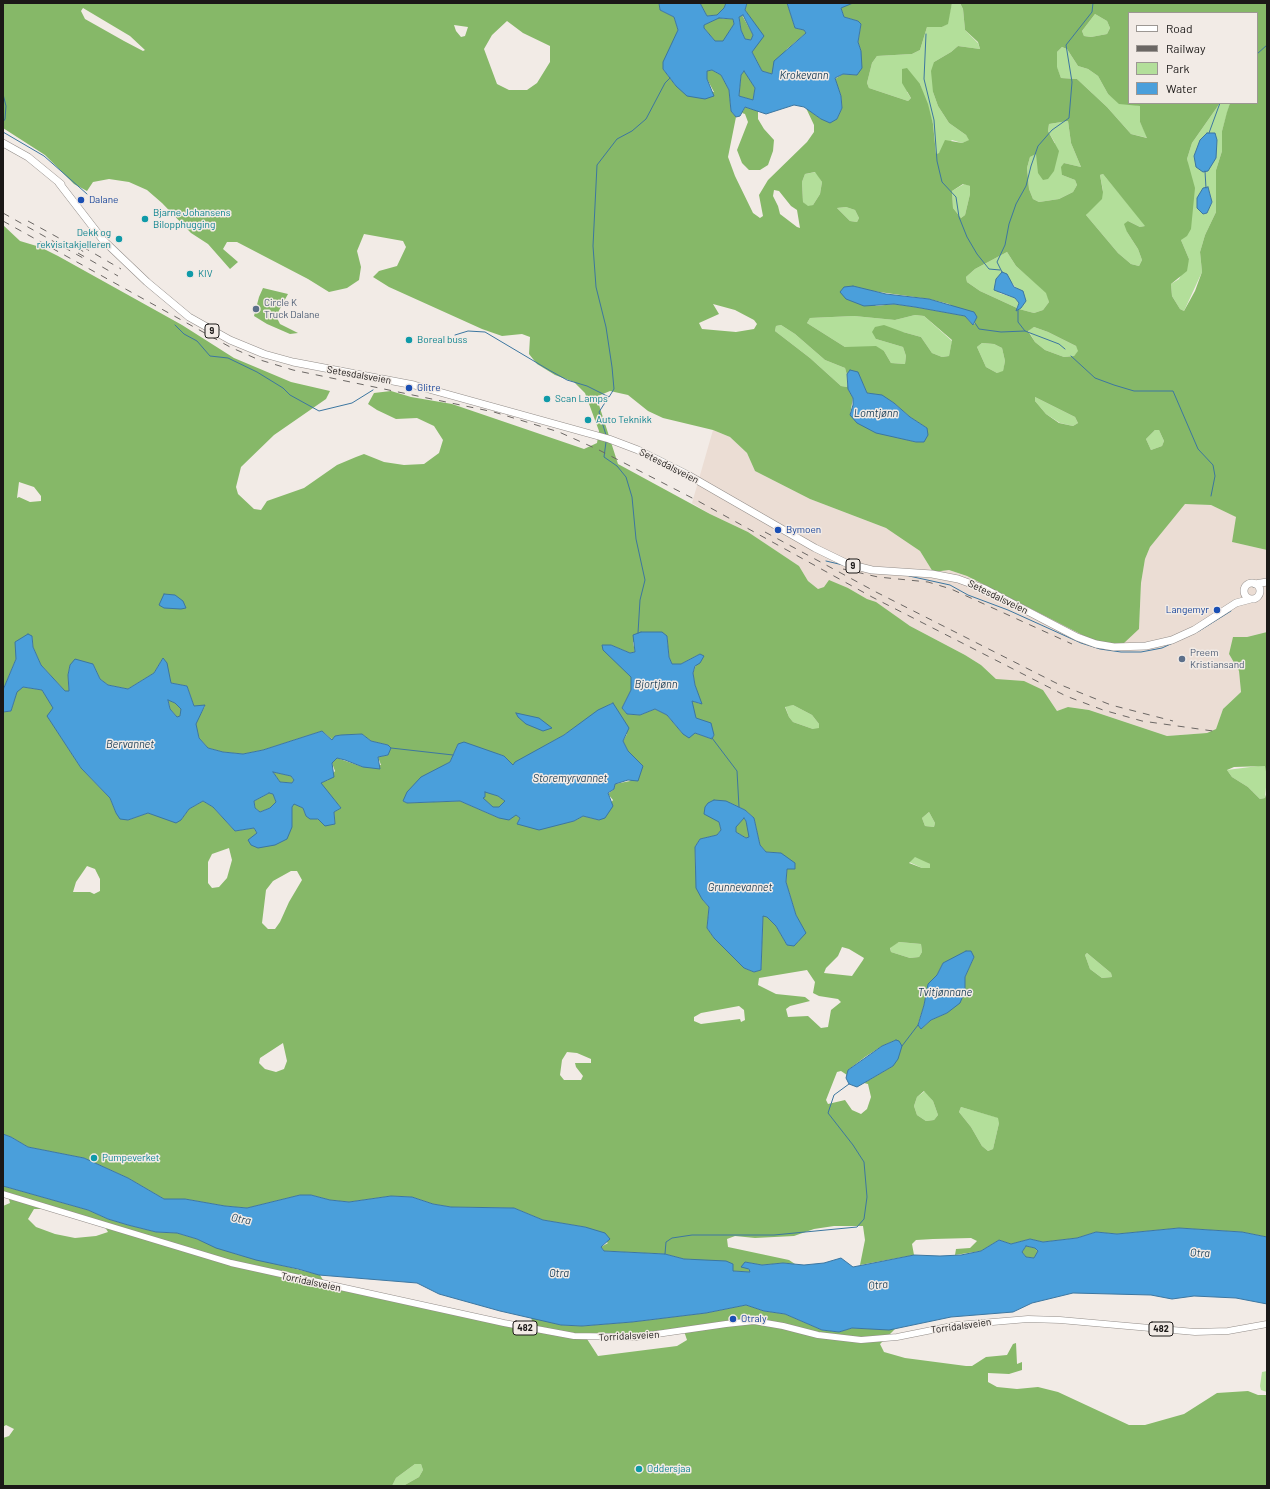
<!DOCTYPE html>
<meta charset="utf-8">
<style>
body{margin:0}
#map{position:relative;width:1270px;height:1489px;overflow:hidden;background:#f2ebe6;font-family:Barlow,sans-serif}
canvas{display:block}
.frame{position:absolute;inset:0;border:4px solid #1b1817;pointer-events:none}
.legend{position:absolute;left:1128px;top:12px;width:130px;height:92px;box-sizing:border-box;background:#f2ebe6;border:1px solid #9c9793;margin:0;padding:5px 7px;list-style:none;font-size:12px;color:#1b1817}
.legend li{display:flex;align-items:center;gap:8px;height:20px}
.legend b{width:20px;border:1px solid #9c9793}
</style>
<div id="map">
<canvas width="1270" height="1489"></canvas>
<div class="frame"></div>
<ul class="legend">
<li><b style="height:5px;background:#fff"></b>Road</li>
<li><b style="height:5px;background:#6b6764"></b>Railway</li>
<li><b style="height:11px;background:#b3df9a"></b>Park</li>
<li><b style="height:11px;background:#4a9fdb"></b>Water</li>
</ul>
</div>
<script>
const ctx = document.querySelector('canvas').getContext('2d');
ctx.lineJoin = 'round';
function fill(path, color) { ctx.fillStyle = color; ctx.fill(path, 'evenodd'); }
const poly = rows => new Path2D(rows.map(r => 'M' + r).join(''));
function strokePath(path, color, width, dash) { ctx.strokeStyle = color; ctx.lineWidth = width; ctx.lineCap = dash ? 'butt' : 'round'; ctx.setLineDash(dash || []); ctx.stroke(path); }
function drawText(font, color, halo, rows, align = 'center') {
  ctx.font = font + ' Barlow,sans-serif'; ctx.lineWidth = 3; ctx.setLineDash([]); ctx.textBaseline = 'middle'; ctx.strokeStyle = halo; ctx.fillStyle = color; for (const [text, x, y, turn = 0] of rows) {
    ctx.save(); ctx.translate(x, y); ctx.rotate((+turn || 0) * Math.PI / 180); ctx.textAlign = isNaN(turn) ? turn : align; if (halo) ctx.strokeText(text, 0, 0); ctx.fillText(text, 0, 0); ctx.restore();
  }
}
fill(poly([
 [713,430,730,437,747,453,755,471,810,499,886,528,904,539,920,551,933,572,949,570,967,576,1040,612,1077,633,1139,629,1141,583,1145,559,1150,547,1185,503,1211,505,1237,517,1232,542,1267,550,1267,632,1247,637,1229,654,1239,671,1241,692,1223,709,1216,729,1207,733,1167,736,1089,710,1069,707,1057,711,1043,690,996,679,981,665,965,655,910,626,876,603,867,599,848,588,824,587,818,589,808,581,799,566,748,532,710,514,692,503]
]), '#ebddd4');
fill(poly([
 [952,3,960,3,963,9,965,30,978,43,980,49,958,46,951,52,934,62,933,92,938,106,949,123,966,135,970,140,962,143,952,140,939,153,936,154,933,124,920,84,907,92,911,98,908,101,869,88,867,83,872,63,877,56,912,54,920,50,927,27,942,27,947,24],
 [1095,14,1107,21,1110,28,1107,34,1091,37,1084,36,1082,31],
 [1062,47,1067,49,1078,66,1088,69,1098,76,1108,94,1117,101,1140,106,1140,122,1148,138,1131,134,1107,107,1077,79,1061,78,1057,68,1057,52],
 [1220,103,1230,103,1222,131,1222,151,1216,170,1216,212,1205,235,1200,252,1202,272,1184,311,1180,309,1172,296,1171,284,1179,279,1189,259,1181,240,1189,172,1187,159,1192,143],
 [1208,187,1212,202,1207,213,1203,214,1203,188],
 [1068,121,1071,143,1081,167,1064,163,1062,175,1075,180,1077,185,1073,192,1059,199,1039,202,1033,199,1029,189,1027,168,1030,157,1055,143,1048,131,1049,124],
 [816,172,822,182,820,194,813,205,808,207,803,202,802,182,805,174],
 [1103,174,1146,226,1140,227,1128,221,1127,232,1138,249,1142,260,1139,266,1131,264,1118,253,1086,215,1103,191,1100,175],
 [964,184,970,186,970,194,965,215,961,218,953,208,952,191],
 [846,207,855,210,859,218,857,222,850,221,837,208],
 [1007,252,1016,266,1047,293,1049,302,1043,310,1034,313,1019,309,1021,308,1019,291,1011,282,999,293,1015,298,1019,303,1017,308,980,291,967,282,966,277,975,269],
 [915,315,924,316,952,341,949,356,942,357,932,353,921,337,903,332,876,339,903,347,906,356,905,364,891,363,884,351,845,347,807,323,810,318,854,316,895,320],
 [781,325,795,334,825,360,845,368,847,375,847,387,841,386,810,358,775,331,776,326],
 [1034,327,1048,332,1076,346,1079,351,1074,356,1064,357,1045,350,1035,342,1028,330],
 [982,343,994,344,1002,348,1005,361,1003,372,997,373,986,367,977,347],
 [1035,397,1075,417,1078,423,1073,426,1060,423,1046,414,1035,401],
 [1155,430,1159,430,1164,441,1162,446,1151,450,1146,439],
 [793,705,812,715,819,724,819,729,813,729,793,722,789,717,785,706],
 [1258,766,1266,766,1267,777,1265,798,1260,799,1248,787,1232,777,1227,770],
 [929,812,935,823,934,827,925,826,922,818],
 [915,856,930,864,930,869,922,868,909,862],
 [899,942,921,944,922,952,919,957,910,958,891,952,890,947],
 [1087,953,1111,973,1112,977,1102,978,1090,969,1085,955],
 [925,1091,933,1101,938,1115,934,1120,926,1121,917,1115,914,1106,917,1097],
 [961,1107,999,1118,999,1123,993,1149,988,1151,982,1146,971,1127,959,1112],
 [1267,1371,1267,1392,1261,1390,1260,1386,1262,1372],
 [415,1464,421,1464,423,1470,419,1477,403,1486,392,1486,396,1478]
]), '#b3df9a');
fill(poly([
 [3,3,659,3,660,10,674,17,678,30,663,69,676,86,714,92,707,79,707,71,712,70,721,75,729,90,731,111,736,117,728,157,735,176,753,213,760,218,763,216,759,195,768,180,807,142,814,132,814,125,806,108,821,119,837,119,842,108,841,96,835,79,843,74,857,75,861,51,858,42,861,24,858,21,844,17,841,8,844,5,853,3,952,3,948,24,942,27,927,27,920,50,912,54,877,56,872,63,867,83,869,88,908,101,911,98,902,83,902,69,907,68,920,84,928,104,933,124,936,154,939,153,945,140,962,143,969,140,966,135,949,123,938,106,933,92,931,71,934,62,951,52,958,46,980,49,978,42,965,30,963,9,960,3,1267,3,1267,550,1232,542,1236,517,1211,505,1185,504,1150,547,1145,559,1141,583,1139,629,1124,643,1115,646,1094,641,967,576,949,570,933,572,920,551,886,528,810,499,755,471,747,453,730,437,713,430,663,418,648,411,628,395,610,391,598,396,599,405,618,464,710,514,748,532,799,566,808,581,818,589,824,587,829,580,848,588,867,599,876,602,910,626,965,655,981,665,996,679,1024,681,1043,690,1057,711,1068,707,1089,710,1167,736,1207,733,1216,729,1223,709,1241,692,1239,671,1229,654,1233,637,1247,637,1267,632,1267,777,1265,766,1234,767,1227,770,1232,777,1248,787,1260,799,1265,798,1267,791,1267,1237,1242,1232,1179,1228,1117,1234,1096,1232,1077,1238,1043,1242,1030,1239,1011,1244,999,1240,981,1251,955,1255,956,1249,970,1248,977,1241,971,1238,933,1239,916,1240,912,1244,914,1255,860,1265,865,1240,863,1226,834,1226,814,1229,794,1236,755,1238,735,1236,727,1239,728,1247,789,1260,795,1264,783,1263,762,1265,745,1262,750,1272,733,1271,733,1264,684,1259,665,1254,604,1251,601,1247,608,1243,585,1227,543,1220,514,1208,451,1207,433,1204,412,1197,391,1196,349,1202,330,1200,311,1195,300,1195,247,1208,225,1206,185,1199,164,1199,128,1178,84,1158,28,1147,11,1137,3,1134,3,712,11,711,17,691,23,687,42,690,54,708,48,717,81,768,110,798,116,813,128,820,148,813,181,820,189,809,203,801,213,807,235,831,254,828,257,833,251,845,292,816,292,806,294,803,303,808,306,816,335,824,334,812,341,808,320,783,328,780,335,771,332,763,337,758,363,767,381,765,378,757,388,755,388,745,371,741,362,734,335,736,333,740,322,731,263,750,243,754,223,752,208,748,199,738,195,724,205,706,194,706,187,686,171,683,163,658,154,673,128,689,108,685,100,679,93,664,70,665,68,675,69,691,65,691,41,665,33,647,32,636,16,642,16,659,3,690,3,225,20,241,40,247,58,256,182,325,234,358,291,382,330,391,326,399,274,435,241,467,236,487,238,494,254,509,261,510,267,501,304,488,337,465,356,457,364,454,384,462,404,465,424,464,439,453,443,440,434,426,417,418,396,419,377,410,368,404,374,393,391,391,411,397,452,404,584,449,597,443,599,431,585,393,574,382,555,375,537,364,529,354,530,337,522,334,502,336,482,329,389,287,373,277,379,271,397,266,406,247,403,241,364,234,357,251,361,267,359,280,347,288,329,292,308,279,237,242,227,242,223,249,238,262,230,269,208,244,191,233,162,203,147,190,129,182,109,179,93,182,87,191,74,184,45,155,3,128],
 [83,8,130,36,145,50,143,51,124,41,85,19,81,11],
 [1129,13,1257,13,1257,103,1230,103,1227,112,1222,131,1222,151,1216,170,1216,212,1205,235,1200,252,1202,272,1195,291,1184,311,1180,309,1172,296,1171,284,1187,271,1189,259,1181,240,1187,236,1191,229,1195,188,1187,159,1192,143,1220,103,1129,103],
 [1095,14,1107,21,1110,28,1107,34,1091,37,1084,36,1082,31],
 [507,21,523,33,550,46,550,62,537,83,527,90,509,90,497,84,484,49,492,35],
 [454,25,468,27,465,36,461,37,456,31],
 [1062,47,1067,49,1078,66,1088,69,1098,76,1108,94,1119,104,1140,106,1140,122,1147,138,1131,134,1107,107,1077,79,1061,78,1057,67,1057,52],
 [1068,121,1071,143,1081,167,1064,163,1061,167,1062,175,1075,180,1077,185,1073,192,1059,199,1039,202,1033,199,1029,189,1027,168,1030,157,1036,154,1038,173,1043,180,1048,179,1054,171,1059,151,1048,131,1049,124],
 [815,172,822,182,820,194,813,205,808,206,803,202,802,182,805,174],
 [1103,174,1145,226,1140,227,1128,221,1124,224,1127,232,1138,249,1142,260,1139,266,1131,264,1118,253,1086,215,1102,199,1103,192,1100,175],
 [963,184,970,186,970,194,965,215,961,218,953,208,952,191],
 [774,190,779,191,791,206,797,210,800,228,797,227,780,214,778,206,773,196],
 [846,207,855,210,859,218,857,222,850,221,837,208],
 [1007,252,1016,266,1046,293,1049,302,1043,310,1034,313,1019,309,1017,310,1017,308,980,291,967,282,966,277,975,269],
 [853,286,865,290,929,299,949,304,975,323,973,325,965,316,915,307,894,304,876,306],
 [713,304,735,310,754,320,757,324,754,329,736,332,702,329,699,323,719,314],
 [915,315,924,316,952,340,949,356,942,357,932,353,921,337,903,332,884,325,875,327,872,332,876,339,903,347,906,356,905,364,891,363,884,351,876,346,845,347,807,323,810,318,854,316,895,320],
 [781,325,795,334,825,360,845,368,847,375,847,373,857,372,867,393,882,396,894,403,910,417,927,428,916,442,896,437,850,415,853,398,848,389,848,383,847,387,841,386,810,358,775,331,776,326],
 [1034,327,1048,332,1076,346,1078,351,1074,356,1064,357,1045,350,1035,342,1028,331],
 [982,343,994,344,1002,348,1005,361,1003,371,997,373,986,367,977,347],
 [1035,397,1075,417,1078,423,1073,426,1059,423,1046,414,1035,401],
 [1155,430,1159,430,1164,441,1162,446,1151,450,1146,439],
 [19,482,34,487,41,496,41,501,30,502,19,497,17,498],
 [667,636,669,657,672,664,681,664,700,654,693,673,695,685,701,704,692,701,693,711,696,718,714,735,712,739,695,733,683,734,667,715,655,709,640,715,627,714,622,708,631,690,631,677,602,645,611,645,630,653,635,652,633,642],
 [612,703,627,734,623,741,628,751,643,766,630,781,615,784,614,789,608,794,613,800,599,820,583,816,574,821,559,824,517,824,520,818,516,815,499,818,460,801,407,803,403,801,438,769,450,762,458,744,504,756,513,765,564,735],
 [793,705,812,715,819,724,819,728,813,729,793,722,789,717,785,707],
 [730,803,745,810,754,818,760,845,766,852,781,853,787,869,786,882,796,915,805,933,801,936,798,942,787,945,776,926,767,917,763,915,761,970,754,972,744,968,714,938,707,928,709,907,702,899,695,867,695,847,700,839,717,835,721,830,719,822],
 [929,812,935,823,934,827,925,826,922,818],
 [229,848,232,860,227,878,219,887,212,888,208,883,208,862,212,854],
 [915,857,930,864,930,868,922,868,909,863],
 [87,866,95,869,100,879,100,891,94,894,90,892,73,892,76,882],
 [291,871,297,871,302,880,289,902,280,922,275,929,268,929,262,923,266,890,273,881],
 [899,942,921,944,922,952,919,957,910,958,891,952,890,948],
 [842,947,849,949,864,958,863,960,852,976,824,973,826,968,838,956],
 [1087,953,1111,973,1112,977,1102,978,1090,969,1085,955],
 [974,957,965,977,965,991,947,1013,931,1020,921,1029,918,1024,924,1005,928,984,937,975,943,963],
 [807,970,815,982,813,993,819,996,838,999,841,1002,831,1010,828,1027,821,1028,808,1016,788,1017,786,1009,790,1006,810,1001,805,997,776,994,758,985,759,978],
 [739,1006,744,1010,745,1020,741,1022,740,1019,701,1024,694,1021,694,1017,701,1013],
 [896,1040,893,1066,864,1083,868,1084,871,1097,867,1109,861,1114,852,1110,845,1100,828,1104,826,1100,837,1072,841,1071,847,1075,848,1070,865,1057,882,1046],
 [283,1043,287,1061,284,1069,276,1072,265,1069,259,1063,260,1058],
 [567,1052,577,1053,591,1059,591,1063,575,1063,576,1067,583,1076,581,1080,564,1080,560,1075,562,1060],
 [924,1091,933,1101,938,1115,934,1120,926,1121,917,1115,914,1106,917,1097],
 [961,1107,998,1118,999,1123,993,1149,988,1151,982,1146,971,1127,959,1112],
 [700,3,726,3,724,8,717,15,707,16],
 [747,3,787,3,795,28,804,30,806,33,787,49,772,74,762,71,752,52,761,34,745,10],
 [742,15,753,35,751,40,745,39,741,30,739,17],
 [719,17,724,19,733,19,734,24,724,41,715,41,704,28,704,25],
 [744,70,755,88,753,100,739,96,741,75],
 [745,107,758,111,758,119,764,129,774,140,773,151,768,165,760,170,749,170,742,163,737,150,748,122,745,114,742,113],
 [263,288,288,294,276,316,280,324,298,333,290,334,267,324,254,316,259,297],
 [168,699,175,703,182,710,180,716,177,717,170,709],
 [273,772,291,776,294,780,292,783,280,782],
 [485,791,498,796,505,801,499,807,493,807,482,798],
 [269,793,273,794,276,802,270,808,260,812,255,808,254,801],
 [744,818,746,821,750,837,746,838,736,832,735,827],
 [3,1186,88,1210,108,1219,128,1225,156,1232,177,1233,197,1239,236,1254,320,1275,323,1280,336,1285,525,1327,532,1321,531,1317,561,1325,582,1326,632,1322,706,1313,746,1305,764,1311,785,1314,822,1330,839,1332,852,1328,895,1329,880,1344,884,1352,905,1358,966,1366,972,1366,986,1357,1007,1355,1013,1344,1016,1343,1017,1364,1022,1362,1022,1370,1009,1374,988,1373,988,1382,997,1387,1017,1389,1038,1387,1058,1392,1129,1425,1145,1425,1184,1414,1217,1393,1248,1391,1258,1395,1267,1395,1267,1486,403,1486,419,1477,423,1470,421,1464,415,1464,396,1478,392,1486,3,1486,3,1438,9,1436,14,1429,6,1425,3,1427,3,1206,10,1203,9,1199,3,1196],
 [34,1209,54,1209,103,1224,108,1232,96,1236,75,1238,55,1234,36,1227,28,1219],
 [672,1329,684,1331,687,1340,677,1346,598,1356,587,1339],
 [1026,1246,1035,1248,1038,1252,1034,1258,1026,1257,1022,1252]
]), '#86b868');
const water = poly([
 [659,3,700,3,707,16,717,15,724,8,726,3,747,3,745,10,764,36,752,52,762,71,772,74,774,61,806,33,804,30,795,28,787,3,853,3,841,8,844,17,858,21,861,24,858,42,861,51,862,68,857,75,843,74,835,78,841,96,842,108,837,119,830,123,821,119,804,107,794,105,766,114,745,107,740,116,736,117,731,111,729,90,721,75,712,70,707,71,707,79,714,96,705,99,687,96,676,86,663,69,663,62,678,30,674,17,660,10,659,3],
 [743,15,753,35,751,40,745,39,741,30,739,17,743,15],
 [719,18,733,19,734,24,723,41,715,41,704,28,704,25,719,18],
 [744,71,755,88,753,100,739,96,741,75,744,71],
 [1207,133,1215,133,1217,140,1216,158,1208,171,1203,172,1196,167,1194,156,1200,140,1207,133],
 [1208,187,1212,202,1207,213,1203,214,1197,208,1197,198,1203,188,1208,187],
 [1002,272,1007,274,1014,287,1023,291,1026,301,1021,308,1016,311,1019,303,1015,298,994,290,996,279,1002,272],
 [853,286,886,294,929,299,974,312,977,317,973,325,965,316,915,307,894,304,864,306,846,299,840,292,844,287,853,286],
 [850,370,858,372,867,393,882,395,894,403,910,417,927,428,928,435,924,442,916,442,876,433,857,423,850,415,853,405,853,398,848,389,847,374,850,370],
 [164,594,175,595,183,601,186,608,181,609,164,608,159,605,164,594],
 [641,632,662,632,667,636,669,657,672,664,681,664,700,654,704,656,700,663,695,666,693,673,695,685,702,704,692,701,696,718,711,723,714,735,712,739,695,733,689,738,683,734,667,715,655,709,640,715,627,714,622,708,631,690,631,677,603,650,602,645,611,645,630,653,635,652,633,635,641,632],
 [28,634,32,636,33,647,41,665,65,691,69,691,68,675,70,665,75,659,93,664,100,679,108,685,128,689,154,673,163,658,167,663,171,683,187,686,194,706,205,705,196,724,199,738,208,748,223,752,243,754,263,750,322,731,332,740,335,736,341,735,362,734,371,741,388,745,391,748,388,755,378,757,380,769,363,767,345,760,337,758,332,763,334,777,321,783,341,808,334,812,335,824,325,826,318,819,310,819,306,816,303,808,294,804,292,807,292,827,287,839,275,845,258,848,251,845,248,840,257,833,254,828,235,831,213,807,203,801,189,809,181,820,176,823,148,813,128,820,120,819,116,813,110,798,81,768,47,716,53,708,42,690,23,687,17,692,11,711,3,712,3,690,16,659,15,642,28,634],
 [168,700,175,703,181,709,180,716,177,717,170,709,168,700],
 [273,772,291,776,294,780,292,783,280,782,273,772],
 [269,793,273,794,276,802,270,808,260,812,255,808,254,801,269,793],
 [613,703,629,728,623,741,628,751,643,766,638,781,628,780,615,784,614,789,608,793,613,806,605,818,599,820,583,816,574,821,539,830,517,824,520,818,516,815,509,820,499,818,460,801,407,803,403,801,407,792,421,777,450,762,458,744,464,742,504,756,513,765,515,762,564,735,598,710,613,703],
 [485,792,498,796,505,801,499,807,493,807,483,798,485,797,485,792],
 [516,713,539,718,552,728,543,731,526,724,518,717,516,713],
 [714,800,726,801,745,810,754,818,760,845,766,852,781,853,795,863,795,869,787,869,786,882,796,915,806,933,794,946,787,945,776,926,767,917,763,916,761,970,754,972,744,968,714,938,707,928,709,907,702,899,696,888,695,847,700,839,717,835,721,830,719,822,704,814,705,807,708,803,714,800],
 [744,818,746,821,749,837,746,838,736,832,736,827,744,818],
 [966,951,971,951,974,957,965,977,965,991,960,1003,947,1013,931,1020,921,1029,918,1025,924,1005,928,984,937,975,943,963,966,951],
 [896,1040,899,1041,902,1046,898,1059,893,1066,857,1087,849,1084,846,1078,848,1070,882,1046,896,1040],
 [3,1134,11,1137,28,1147,84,1158,128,1178,164,1199,185,1199,225,1206,247,1208,300,1195,311,1195,330,1200,349,1202,391,1196,412,1197,433,1204,451,1207,514,1208,543,1220,585,1227,605,1233,610,1239,601,1247,604,1251,665,1254,684,1259,726,1261,733,1264,733,1271,750,1272,749,1269,741,1267,745,1262,762,1265,783,1263,804,1265,824,1263,841,1258,853,1267,914,1255,940,1256,961,1255,981,1251,999,1240,1011,1244,1030,1239,1043,1242,1077,1238,1096,1232,1117,1234,1179,1228,1242,1232,1267,1237,1267,1304,1236,1298,1194,1296,1172,1299,1151,1295,1073,1293,1032,1303,1013,1312,951,1317,889,1330,852,1328,839,1332,822,1330,785,1314,764,1311,746,1305,706,1313,632,1322,582,1326,561,1325,500,1311,439,1294,417,1283,319,1275,298,1269,256,1260,216,1248,197,1239,177,1233,156,1232,128,1225,108,1219,88,1210,3,1186,3,1134],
 [1026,1246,1035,1248,1038,1251,1034,1258,1026,1257,1022,1252,1026,1246]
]);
fill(water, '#4a9fdb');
strokePath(water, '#3c76a0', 1);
strokePath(poly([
 [926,34,924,79,934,120,937,161,942,182,956,197,959,217,967,237,977,254,989,269,1000,270],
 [1257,54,1267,45],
 [3,94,6,106,5,119,3,122],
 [3,132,44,156,87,194],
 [1209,133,1220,103],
 [1205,171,1206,188],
 [1002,272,997,262,1005,245,1009,224,1016,204,1026,186,1031,166,1038,146,1052,130,1069,118,1072,82,1066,45,1092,12,1093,3],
 [1018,310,1018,322,1025,331,1059,344,1065,349],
 [975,323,979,329,1001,332,1025,331],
 [175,325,184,334,197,341,210,356,228,358,257,372,283,388,290,395,319,411,352,403,373,390],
 [455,335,468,331,485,332,549,370,567,380,587,386,609,397,614,389,612,367,606,327,596,287,593,246,597,165,617,139,632,131,646,119,665,83,670,78],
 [1071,356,1095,378,1114,385,1134,391,1173,391,1198,449,1213,465,1215,476,1211,496],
 [606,435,599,412,608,398],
 [606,442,604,457,617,466,626,477,632,497,636,539,645,580,640,600,638,633],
 [826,561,843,565],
 [909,576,950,585,968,595,1008,610,1081,643,1100,649,1121,652,1141,652,1162,648,1199,631,1231,611],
 [712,738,737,771,739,807],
 [391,748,453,755],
 [902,1046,918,1025],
 [665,1254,666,1242,672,1238,692,1235,774,1235,857,1227,864,1219,867,1197,864,1162,853,1145,828,1113,834,1095,849,1084]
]), '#3c76a0', 1);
const primary = poly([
 [3,1194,231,1263,504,1323,574,1336,636,1337,726,1324,754,1321,783,1326,818,1335,861,1340,897,1337,957,1325,1028,1319,1060,1320,1195,1332,1228,1331,1267,1324]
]);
const trunk = poly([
 [3,143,28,157,61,184],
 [59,183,103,240,147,282,189,317,230,340,264,354,293,362,414,385,609,439,638,450,688,475,815,548,848,564,872,570,932,574,958,579,985,589,1077,637,1096,644,1114,647,1146,646,1172,640,1194,630,1236,603,1251,599],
 '1244 591a8 8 0 1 1 16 0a8 8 0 1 1-16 0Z',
 [1255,584,1267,582]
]);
strokePath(primary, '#938d89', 7);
strokePath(trunk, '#938d89', 8);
strokePath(primary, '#fff', 6);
strokePath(trunk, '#fff', 7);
strokePath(poly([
 [3,213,83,258],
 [3,221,230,347,257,359,293,370,494,412,559,432,599,450,698,501,872,597,1066,696,1103,710,1142,721,1213,731],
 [28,221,86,253],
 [83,247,121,269],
 [78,253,118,276],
 [765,532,876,592,1056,683,1111,705,1173,721],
 [843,569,878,577,928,582,951,589,1072,644]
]), '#6b6764', 1, [7, 7]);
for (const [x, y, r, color] of [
 [81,200,4,"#1a4fb4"],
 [145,219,4,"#0f9aa8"],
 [119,239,4,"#0f9aa8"],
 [190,274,4,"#0f9aa8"],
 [256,309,4,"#5c6f8a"],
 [409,340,4,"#0f9aa8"],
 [409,388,4,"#1a4fb4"],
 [547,399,4,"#0f9aa8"],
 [588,420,4,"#0f9aa8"],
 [778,530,4,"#1a4fb4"],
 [1217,610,4,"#1a4fb4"],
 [1182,659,4,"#5c6f8a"],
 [94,1158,4,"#0f9aa8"],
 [733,1319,4,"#1a4fb4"],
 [639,1469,4,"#0f9aa8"]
]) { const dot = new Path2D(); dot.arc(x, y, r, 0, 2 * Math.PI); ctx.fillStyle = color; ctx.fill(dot); strokePath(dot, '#f2ebe6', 1.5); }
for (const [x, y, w] of [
 [212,331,14],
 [853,566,14],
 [525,1328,24],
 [1161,1329,24]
]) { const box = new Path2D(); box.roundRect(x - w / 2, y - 7, w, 14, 3); ctx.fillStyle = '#f2ebe6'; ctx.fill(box); strokePath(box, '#1b1817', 1); }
drawText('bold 9px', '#1b1817', null, [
 ["9",212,331],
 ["9",853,566],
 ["482",525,1328],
 ["482",1161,1329]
]);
drawText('10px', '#164399', '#f2ebe6', [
 ["Dalane",89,200],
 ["Glitre",417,388],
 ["Bymoen",786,530],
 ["Langemyr",1209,610,"right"],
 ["Otraly",741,1319]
], 'left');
drawText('10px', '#0d838f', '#f2ebe6', [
 ["Bjarne Johansens",153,213],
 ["Bilopphugging",153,225],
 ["Dekk og",111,233,"right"],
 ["rekvisitakjelleren",111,245,"right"],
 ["KIV",198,274],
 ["Boreal buss",417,340],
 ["Scan Lamps",555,399],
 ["Auto Teknikk",596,420],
 ["Pumpeverket",102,1158],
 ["Oddersjaa",647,1469]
], 'left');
drawText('10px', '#4e5e75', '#f2ebe6', [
 ["Circle K",264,303],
 ["Truck Dalane",264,315],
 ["Preem",1190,653],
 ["Kristiansand",1190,665]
], 'left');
drawText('10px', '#1b1817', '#f2ebe6', [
 ["Setesdalsveien",359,375,10],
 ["Setesdalsveien",669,466,27],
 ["Setesdalsveien",998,597,26],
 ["Torridalsveien",311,1282,12],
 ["Torridalsveien",961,1326,-8],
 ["Torridalsveien",629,1336,-3]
]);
drawText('italic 11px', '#193d56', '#f2ebe6', [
 ["Krokevann",804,75],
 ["Lomtjønn",876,413],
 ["Bjortjønn",656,684],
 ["Bervannet",130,744],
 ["Storemyrvannet",570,778],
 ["Grunnevannet",740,887],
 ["Tvitjønnane",945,992],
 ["Otra",241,1219,11],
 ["Otra",1200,1253,2],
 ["Otra",559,1273],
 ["Otra",878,1285,-6]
]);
</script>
